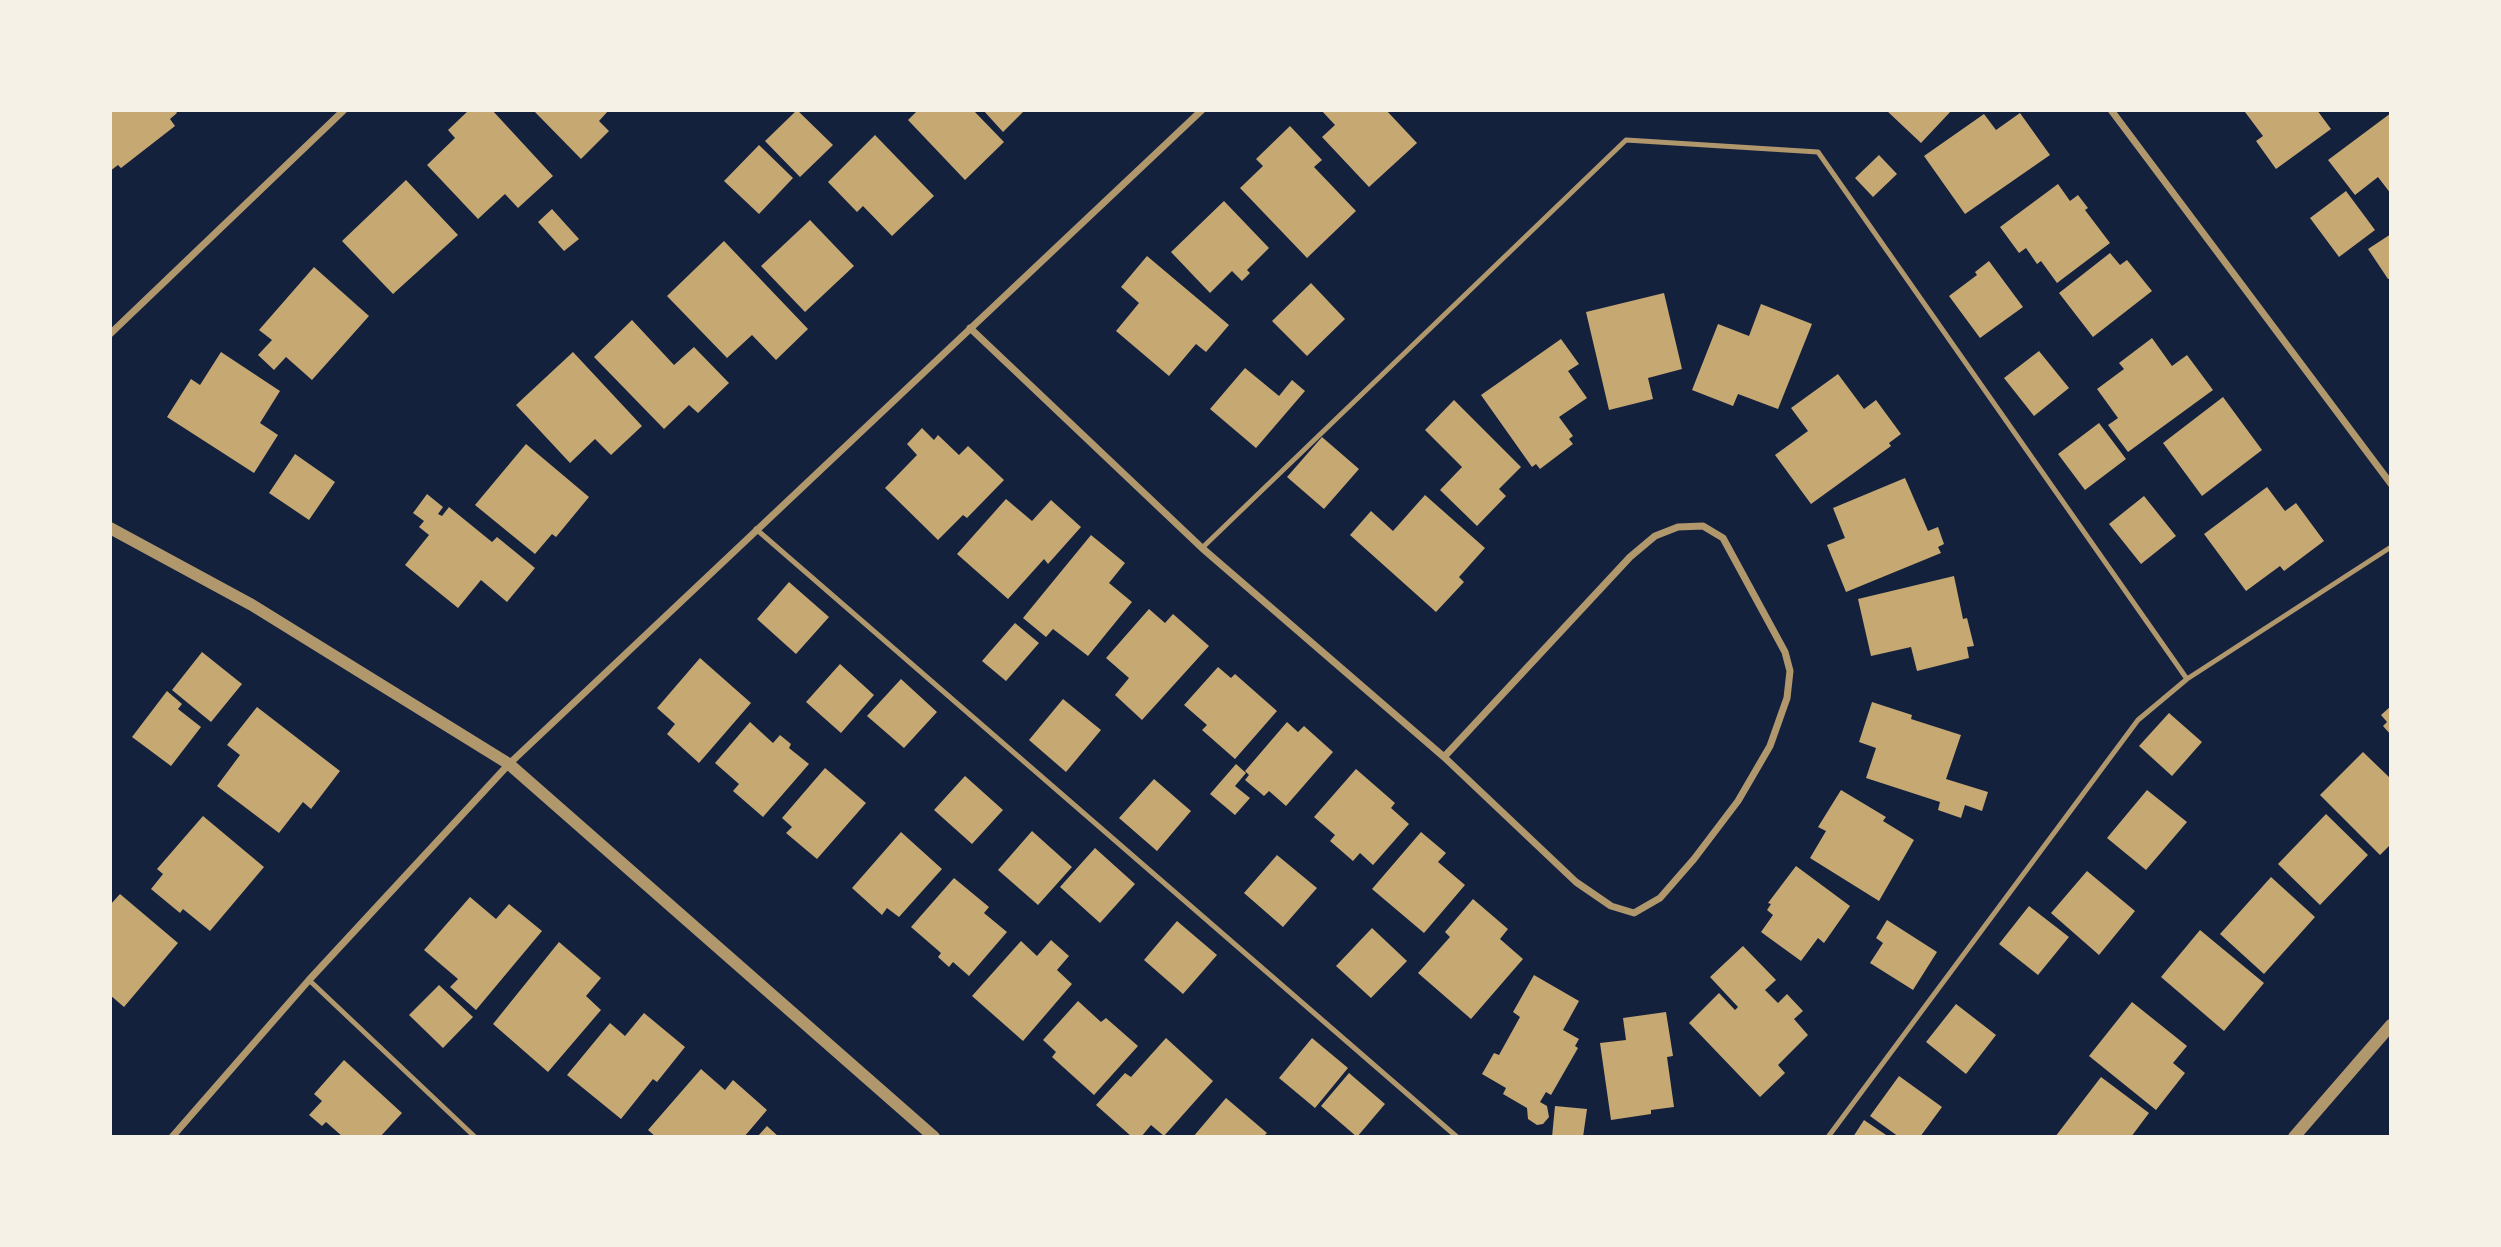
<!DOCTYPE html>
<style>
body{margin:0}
#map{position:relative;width:2501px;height:1247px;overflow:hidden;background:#14213d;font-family:Commissioner,sans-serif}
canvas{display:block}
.frame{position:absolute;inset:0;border:112px solid #f6f1e7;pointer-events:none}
</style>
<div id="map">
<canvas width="2501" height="1247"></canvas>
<div class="frame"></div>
</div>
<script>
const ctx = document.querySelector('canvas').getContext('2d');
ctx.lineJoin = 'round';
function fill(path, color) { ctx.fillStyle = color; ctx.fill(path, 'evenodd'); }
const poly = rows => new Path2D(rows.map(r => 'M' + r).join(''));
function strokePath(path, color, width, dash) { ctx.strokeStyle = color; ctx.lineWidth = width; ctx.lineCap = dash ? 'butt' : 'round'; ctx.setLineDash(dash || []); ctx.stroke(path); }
fill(poly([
 [110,110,175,110,177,113,170,119,175,126,121,168,118,165,110,171],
 [469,110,492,110,553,176,518,208,505,194,478,219,427,165,455,138,448,130],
 [533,110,609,110,599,121,609,131,581,159],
 [797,110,833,145,800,177,765,141],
 [918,110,973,110,1004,142,965,180,908,120],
 [983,110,1025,110,1003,132],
 [1321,110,1386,110,1417,143,1369,187,1322,137,1335,125],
 [1886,110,1952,110,1921,143],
 [2248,110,2317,110,2331,129,2276,169,2256,141,2263,136,2245,112],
 [2020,113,2050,155,1965,214,1924,156,1984,114,1996,130],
 [2391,113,2391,194,2378,177,2355,195,2328,160],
 [1290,126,1322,160,1314,167,1356,211,1307,258,1240,188,1263,166,1256,159],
 [875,135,934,196,892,236,863,206,857,212,828,182],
 [759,145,793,178,759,214,724,181],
 [1879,155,1897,174,1873,197,1855,178],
 [406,180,458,235,393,294,342,241],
 [2058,184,2070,201,2078,195,2088,208,2085,210,2110,243,2057,283,2041,261,2037,264,2026,248,2019,253,2000,227],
 [2346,191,2375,230,2339,257,2310,218],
 [1224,201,1269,248,1247,270,1250,273,1242,281,1232,271,1210,293,1171,252],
 [552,209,579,239,564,251,538,222],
 [810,220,854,266,805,312,761,266],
 [2391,234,2391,278,2388,279,2368,249],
 [724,241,808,329,776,360,752,335,727,358,667,296],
 [2110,253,2120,265,2127,260,2152,291,2093,337,2059,293],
 [1147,256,1229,325,1206,352,1196,344,1169,376,1116,331,1139,303,1121,287],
 [1989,261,2023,307,1980,338,1949,296,1977,275,1975,272],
 [314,267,369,316,312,380,286,357,274,370,258,355,272,340,259,330],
 [1311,283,1345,319,1307,356,1272,321],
 [1664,293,1682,369,1648,378,1653,399,1609,410,1586,312],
 [1761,304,1812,324,1778,409,1738,394,1733,406,1692,390,1718,324,1749,336],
 [632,320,674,365,694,347,729,383,698,413,689,405,664,429,594,357],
 [2152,338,2172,366,2187,355,2213,390,2128,452,2108,425,2118,418,2097,389,2124,369,2119,363],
 [1561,339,1579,364,1568,371,1587,398,1559,417,1573,436,1569,439,1573,444,1540,469,1536,464,1532,467,1481,395],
 [2039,351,2069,388,2034,416,2004,378],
 [221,352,280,391,260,423,278,435,254,473,167,417,191,379,200,385],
 [573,352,642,426,611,455,595,439,570,463,516,405],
 [1245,368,1279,396,1292,380,1305,391,1256,448,1210,409],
 [1838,374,1864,409,1876,400,1901,434,1889,443,1891,446,1811,504,1775,455,1808,431,1791,408],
 [2223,397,2262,450,2202,496,2163,443],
 [1454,400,1521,467,1499,489,1506,496,1477,526,1440,490,1462,467,1425,430],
 [2099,423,2126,459,2085,490,2058,454],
 [922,428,934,440,938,435,959,455,968,446,1004,480,967,518,963,515,938,540,885,488,917,455,907,444],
 [1322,437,1359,469,1324,509,1287,477],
 [526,444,589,497,556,537,552,534,535,554,475,505],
 [295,454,335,482,309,520,269,493],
 [1905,478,1928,531,1938,527,1944,544,1938,547,1941,553,1846,592,1827,545,1845,538,1833,508],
 [2267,487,2285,511,2296,503,2324,541,2284,571,2280,566,2246,591,2204,534],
 [427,494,443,507,438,514,442,516,449,507,492,542,497,537,535,568,507,602,481,580,458,608,405,565,429,535,419,527,424,521,413,513],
 [1425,495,1485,548,1459,577,1464,582,1436,612,1350,535,1371,511,1393,531],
 [2144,496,2176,536,2141,564,2109,524],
 [1006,499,1032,521,1051,500,1081,527,1048,564,1044,559,1008,599,957,554],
 [1091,535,1125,563,1109,583,1132,602,1088,656,1053,629,1046,637,1023,618],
 [1954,576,1963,619,1967,618,1974,646,1967,647,1969,658,1917,671,1911,647,1871,656,1858,599],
 [789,582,829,617,796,654,757,619],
 [1149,609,1165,623,1173,614,1209,646,1142,720,1115,695,1129,678,1106,658],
 [1015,623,1039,643,1006,681,982,661],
 [202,652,242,684,211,722,172,690],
 [700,658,751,703,699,763,667,734,675,724,657,708],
 [840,664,874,695,841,733,806,702],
 [1218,667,1231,678,1235,674,1277,711,1235,759,1202,730,1207,725,1184,705],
 [901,679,937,712,904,748,867,716],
 [167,691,182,704,178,709,201,727,171,766,132,737],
 [1063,699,1101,730,1066,772,1029,740],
 [1872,702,1912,715,1911,719,1961,735,1946,779,1988,792,1982,811,1965,805,1961,818,1938,810,1940,802,1866,778,1876,748,1859,742],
 [2391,706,2391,735,2383,726,2387,722,2381,715],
 [257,707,340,771,311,809,303,802,279,833,217,786,240,755,227,745],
 [2169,713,2202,742,2172,776,2139,746],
 [750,722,773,743,780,735,791,744,789,748,809,764,763,817,733,791,739,784,715,763],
 [1287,722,1298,732,1304,726,1333,752,1286,806,1269,791,1264,796,1245,780,1249,775,1245,771],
 [2363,752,2389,777,2391,775,2391,844,2380,855,2320,795],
 [1236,764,1246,773,1235,786,1250,798,1235,815,1210,794],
 [825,768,866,803,817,859,786,833,792,827,782,818],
 [1356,769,1395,803,1391,808,1409,824,1373,865,1360,853,1353,861,1330,841,1335,835,1314,817],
 [965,776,1003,810,972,844,934,810],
 [1154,779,1191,811,1157,851,1119,818],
 [1841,790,1886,817,1883,821,1914,840,1879,901,1810,858,1826,831,1818,827],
 [2147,790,2187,822,2146,870,2107,838],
 [2326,814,2368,855,2320,905,2278,864],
 [203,816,264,867,210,931,183,909,180,913,151,889,163,874,157,869],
 [1032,831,1072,867,1038,905,998,870],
 [901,832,942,869,899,917,887,908,882,915,852,888],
 [1421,832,1446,853,1438,862,1465,885,1424,933,1372,889],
 [1095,848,1135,884,1100,923,1060,887],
 [1277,855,1317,888,1283,927,1244,893],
 [1796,866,1850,906,1824,943,1818,938,1801,961,1761,932,1773,915,1767,910,1771,904,1768,903],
 [2087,871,2135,911,2099,955,2051,913],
 [2271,877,2315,917,2264,974,2220,934],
 [954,878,989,907,984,913,1007,932,969,976,953,962,949,967,938,957,941,953,911,927],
 [120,894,178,943,124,1007,110,995,110,905],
 [470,897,496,919,509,904,542,931,476,1010,450,987,458,979,424,950],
 [1473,899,1508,929,1500,939,1523,959,1471,1019,1418,973,1450,937,1445,932],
 [2029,906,2069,937,2038,975,1999,944],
 [1887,920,1937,952,1913,990,1870,963,1883,943,1876,938],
 [1177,921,1217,955,1183,994,1144,960],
 [1372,928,1407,961,1371,998,1336,966],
 [2200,930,2264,983,2224,1031,2161,977],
 [1051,940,1069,956,1057,970,1072,984,1023,1041,972,996,1021,941,1037,956],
 [559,942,601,978,586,996,601,1010,548,1072,493,1024],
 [1743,946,1776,980,1765,990,1778,1003,1787,994,1803,1011,1794,1019,1808,1035,1778,1065,1785,1073,1760,1097,1689,1023,1719,993,1735,1010,1738,1007,1710,977],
 [1534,975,1579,1001,1563,1030,1579,1039,1575,1046,1578,1048,1551,1095,1546,1092,1540,1102,1547,1106,1549,1117,1543,1124,1537,1125,1528,1119,1527,1108,1503,1094,1506,1088,1482,1074,1494,1053,1499,1055,1520,1017,1513,1012],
 [439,985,473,1017,443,1048,409,1015],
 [1078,1001,1101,1022,1106,1018,1138,1046,1094,1095,1052,1057,1056,1052,1043,1040],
 [2132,1002,2187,1046,2173,1063,2185,1073,2156,1110,2089,1056],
 [1956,1004,1996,1035,1966,1074,1926,1042],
 [1666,1012,1673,1056,1667,1057,1674,1107,1651,1110,1651,1114,1611,1120,1600,1043,1626,1040,1623,1018],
 [644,1013,685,1047,657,1082,653,1079,621,1119,567,1075,610,1023,625,1036],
 [1166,1038,1213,1081,1164,1136,1151,1125,1141,1137,1132,1137,1096,1105,1125,1073,1131,1077],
 [1312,1038,1348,1068,1315,1108,1279,1078],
 [344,1060,402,1113,380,1137,343,1137,326,1122,322,1126,309,1115,322,1101,314,1094],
 [701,1069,725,1090,733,1080,767,1110,744,1137,656,1137,648,1130],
 [1349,1073,1385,1104,1357,1137,1321,1106],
 [1899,1076,1942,1107,1920,1137,1899,1137,1870,1116],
 [2101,1077,2149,1113,2131,1137,2055,1137],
 [1226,1098,1267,1133,1263,1137,1193,1137],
 [1555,1106,1587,1109,1583,1137,1552,1137],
 [1864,1120,1889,1137,1853,1137],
 [767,1126,779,1137,757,1137]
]), '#c6a872');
strokePath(poly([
 [756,529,1457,1137],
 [1202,548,1626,140,1818,152,2187,679],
 [309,980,475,1137],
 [1828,1137,2138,720,2187,679,2391,547]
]), '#b1986c', 5);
strokePath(poly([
 [2111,110,2391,484],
 [970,328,1202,548,1444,757,1576,882,1611,906,1634,913,1660,898,1694,859,1738,801,1770,746,1787,698,1790,671,1785,652,1723,538,1703,526,1678,527,1655,536,1630,557,1444,757],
 [110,334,344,110],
 [172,1137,309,980,509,764,1202,110]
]), '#b1986c', 7);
strokePath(poly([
 [110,528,252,605,509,764,934,1137],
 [2294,1137,2391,1025]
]), '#b1986c', 12);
</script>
